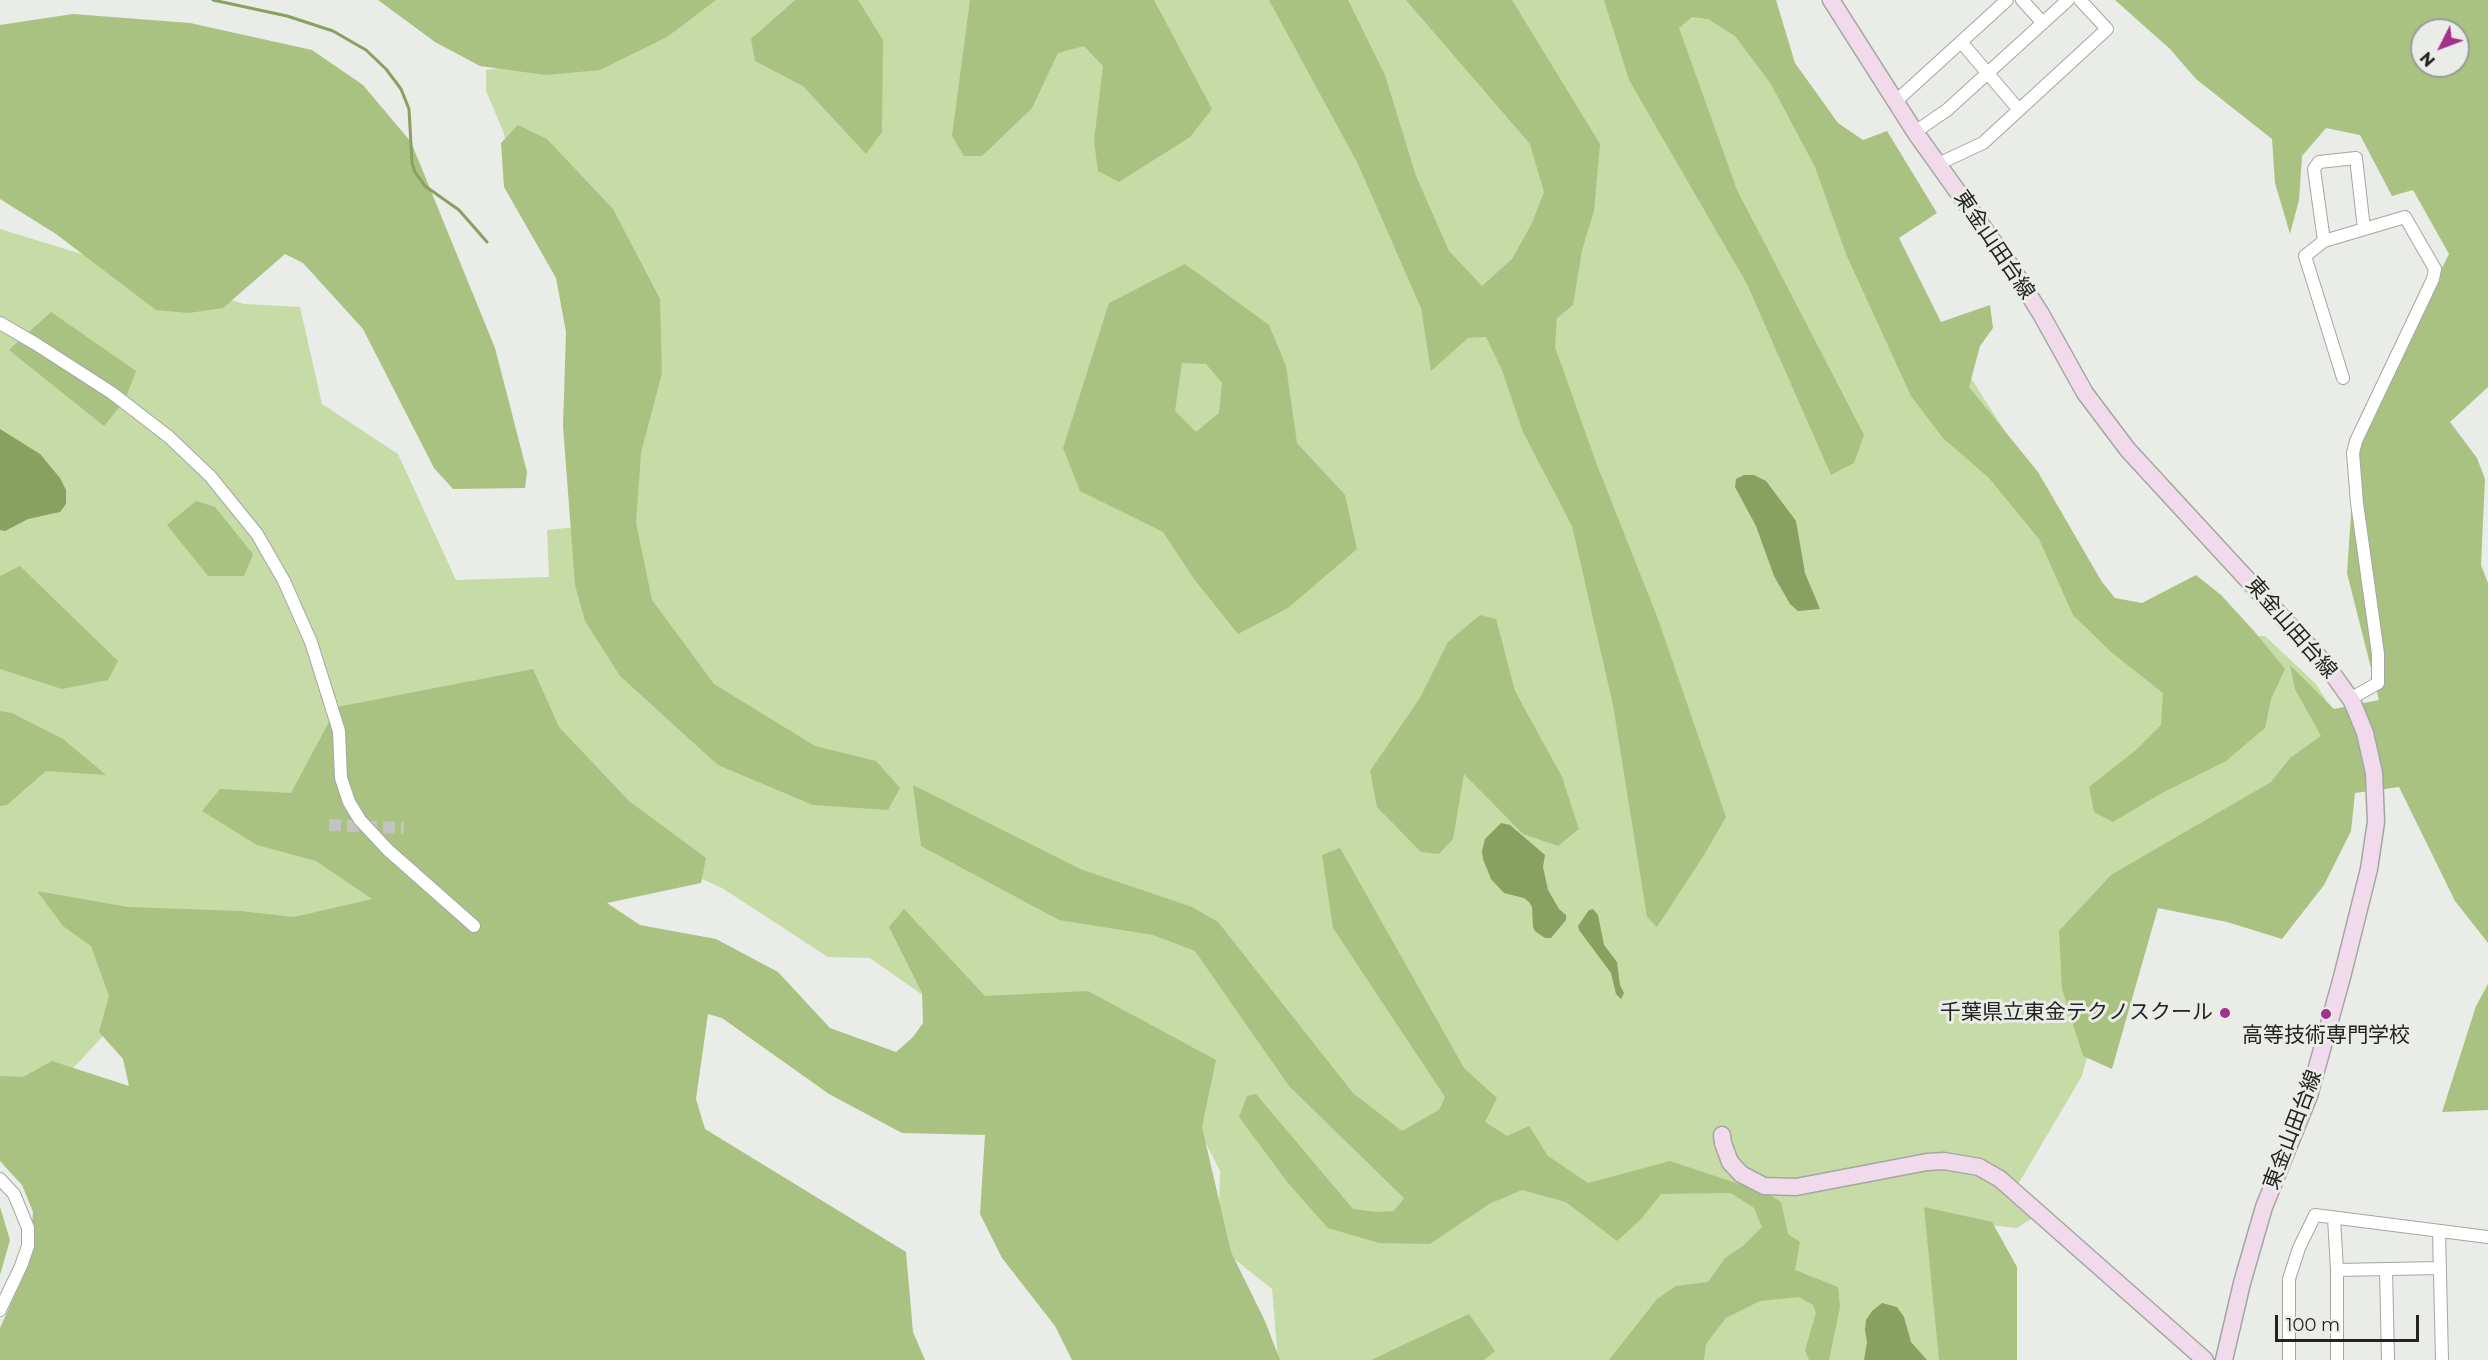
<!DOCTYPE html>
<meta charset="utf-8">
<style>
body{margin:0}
#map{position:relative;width:2488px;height:1360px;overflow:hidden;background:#eaece8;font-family:Montserrat,sans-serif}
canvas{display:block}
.north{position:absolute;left:2410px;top:18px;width:60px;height:60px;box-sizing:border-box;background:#eaece8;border:2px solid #9a9c99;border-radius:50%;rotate:228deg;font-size:16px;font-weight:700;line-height:24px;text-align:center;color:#232322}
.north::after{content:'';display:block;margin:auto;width:21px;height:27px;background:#a3308b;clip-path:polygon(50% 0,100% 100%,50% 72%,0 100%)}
.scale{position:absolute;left:2275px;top:1315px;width:144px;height:27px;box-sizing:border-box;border:3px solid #232322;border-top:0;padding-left:8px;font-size:18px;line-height:21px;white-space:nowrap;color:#232322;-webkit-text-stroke:4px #eaece8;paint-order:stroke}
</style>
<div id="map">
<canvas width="2488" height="1360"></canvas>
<div class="north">N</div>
<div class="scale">100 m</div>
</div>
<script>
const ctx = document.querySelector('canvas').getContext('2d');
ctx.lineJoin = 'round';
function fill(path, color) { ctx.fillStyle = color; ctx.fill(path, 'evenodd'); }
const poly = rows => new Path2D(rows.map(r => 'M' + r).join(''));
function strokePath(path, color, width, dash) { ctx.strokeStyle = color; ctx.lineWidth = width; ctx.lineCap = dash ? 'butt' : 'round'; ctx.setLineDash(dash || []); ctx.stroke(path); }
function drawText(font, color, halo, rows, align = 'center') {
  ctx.font = font + ' Montserrat,"Noto Sans JP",sans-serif'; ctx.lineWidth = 6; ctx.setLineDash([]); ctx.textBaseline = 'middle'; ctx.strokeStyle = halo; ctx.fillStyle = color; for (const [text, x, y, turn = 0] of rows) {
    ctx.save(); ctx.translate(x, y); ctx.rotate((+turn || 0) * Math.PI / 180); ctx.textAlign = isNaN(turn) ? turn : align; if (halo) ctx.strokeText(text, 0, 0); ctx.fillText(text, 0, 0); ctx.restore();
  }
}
fill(poly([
 [614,0,1750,0,1892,239,1951,347,2114,602,2201,637,2265,636,2316,684,2338,719,2314,751,2251,799,2135,875,2082,1076,2020,1181,2008,1196,2033,1218,2017,1228,1960,1222,2004,1360,1278,1360,1272,1289,1218,1246,1220,1171,1186,1104,948,1013,870,958,828,957,722,888,675,867,405,894,120,1017,82,1059,49,1091,0,1091,0,229,244,304,300,307,322,404,398,454,456,580,549,577,547,530,607,524,641,354,511,161,503,131,486,91,486,70,552,61]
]), '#c6dba6');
fill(poly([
 [378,0,716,0,667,37,600,70,546,75,480,66,435,42],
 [795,0,858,0,883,40,882,132,866,154,803,86,755,61,751,39],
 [970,0,1154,0,1212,109,1190,137,1119,182,1098,171,1094,141,1103,66,1084,46,1058,53,1032,108,982,156,964,156,952,136],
 [1269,0,1348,0,1385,75,1416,176,1449,251,1482,286,1512,259,1532,223,1544,192,1530,144,1406,0,1512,0,1600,144,1594,211,1582,250,1573,305,1557,318,1555,347,1597,465,1658,619,1726,817,1704,855,1657,927,1647,917,1613,705,1572,526,1523,432,1502,370,1486,337,1468,338,1431,371,1421,308,1358,164],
 [1604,0,1776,0,1795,63,1838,123,1863,140,1887,131,1937,213,1899,238,1941,322,1990,305,1993,328,1980,346,1969,387,2038,472,2102,582,2115,598,2142,603,2196,575,2221,595,2254,631,2285,669,2271,699,2265,728,2226,761,2160,794,2113,822,2094,812,2089,787,2136,750,2161,725,2163,693,2111,652,2073,615,2039,539,1989,478,1943,438,1911,396,1846,254,1815,167,1771,84,1735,36,1708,19,1692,17,1679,28,1737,190,1864,435,1854,463,1831,475,1747,284,1629,80],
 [2115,0,2488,0,2488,387,2450,422,2477,458,2485,479,2481,565,2488,583,2488,943,2455,901,2399,787,2355,793,2351,831,2324,885,2282,939,2227,922,2158,908,2112,1069,2083,1056,2062,989,2059,931,2111,875,2271,782,2290,758,2321,736,2295,689,2290,665,2334,709,2379,700,2347,573,2356,441,2449,254,2413,190,2392,196,2360,135,2326,128,2302,156,2299,200,2290,234,2275,183,2272,139,2196,79,2170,49],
 [2422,30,2458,30,2458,66,2422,66],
 [73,14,190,23,312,50,363,85,411,142,495,348,527,472,525,488,453,489,434,468,363,329,303,263,285,254,223,308,189,313,156,310,56,234,0,199,0,25],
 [518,125,547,139,613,209,660,299,662,373,641,453,636,523,652,600,714,684,815,746,876,761,900,788,888,810,813,805,718,765,620,676,585,621,575,585,563,426,566,332,556,278,504,187,501,143],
 [1185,264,1269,325,1286,366,1297,443,1345,495,1357,549,1288,608,1238,634,1194,579,1163,532,1080,491,1063,448,1109,303],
 [1182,363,1206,364,1222,383,1219,413,1196,432,1175,411],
 [51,312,136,371,125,400,104,426,9,350],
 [196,501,215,507,253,554,244,576,208,576,167,525],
 [20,566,118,661,108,680,62,689,0,669,0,576],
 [1480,615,1496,619,1515,691,1562,777,1579,829,1558,846,1523,834,1464,774,1453,839,1439,854,1421,852,1377,807,1370,771,1420,698,1448,642],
 [533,669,559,727,629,801,706,858,701,883,607,903,640,925,716,939,778,972,830,1028,896,1052,913,1037,923,1023,922,993,889,927,904,909,985,996,1088,991,1216,1060,1202,1127,1231,1252,1265,1321,1280,1360,1072,1360,1055,1326,1002,1258,980,1214,985,1135,902,1133,829,1094,722,1018,708,1014,696,1099,705,1129,906,1252,913,1332,925,1360,0,1360,0,1328,29,1264,33,1212,22,1185,0,1161,0,1076,23,1077,52,1061,129,1086,123,1059,99,1032,109,996,91,946,63,926,37,891,128,907,240,911,294,917,372,899,316,861,257,845,202,811,220,789,291,793,337,707],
 [0,711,12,713,63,739,106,775,46,771,7,805,0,806],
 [913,785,1080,869,1192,907,1218,922,1353,1093,1402,1131,1439,1110,1445,1097,1333,928,1322,855,1340,848,1464,1068,1497,1098,1485,1122,1507,1136,1529,1126,1548,1156,1588,1183,1670,1161,1769,1194,1781,1202,1788,1234,1800,1242,1795,1270,1838,1287,1840,1307,1829,1360,1809,1360,1805,1350,1816,1313,1813,1305,1799,1297,1760,1301,1726,1318,1706,1344,1704,1360,1609,1360,1657,1299,1676,1286,1708,1282,1725,1258,1743,1246,1762,1227,1754,1208,1731,1193,1661,1194,1641,1219,1617,1241,1566,1202,1522,1190,1489,1204,1430,1244,1379,1243,1328,1228,1288,1183,1239,1117,1247,1096,1256,1094,1353,1209,1377,1212,1394,1211,1404,1198,1289,1086,1195,951,1153,935,1059,920,921,846],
 [2488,984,2488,1110,2442,1112,2476,1006],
 [0,1207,10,1240,0,1275],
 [1924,1207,1992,1222,2017,1267,2017,1360,1939,1360],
 [1469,1314,1495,1351,1484,1360,1371,1360]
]), '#a9c281');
fill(poly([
 [0,429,40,454,60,478,66,490,66,504,60,512,28,519,5,531,0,530],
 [1744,475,1754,475,1766,481,1796,521,1805,573,1820,609,1798,611,1790,604,1774,576,1756,526,1735,487,1736,479],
 [1501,823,1510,825,1545,855,1543,867,1548,890,1559,909,1566,915,1566,920,1551,938,1545,938,1535,931,1533,927,1532,907,1529,902,1524,898,1504,893,1491,879,1483,859,1482,851,1485,839],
 [1593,909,1598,915,1604,945,1617,962,1620,985,1624,993,1621,999,1616,994,1611,973,1579,930,1578,926,1589,910],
 [1882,1303,1897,1307,1904,1317,1911,1342,1927,1360,1864,1360,1867,1342,1865,1330,1866,1320,1872,1311]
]), '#88a060');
strokePath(poly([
 [213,0,287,16,333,31,366,50,386,69,401,89,409,109,412,163,415,172,425,186,459,210,487,242]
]), '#88a060', 3);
strokePath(poly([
 [329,825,404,828]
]), '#c2c4c0', 12, [12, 6]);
const street = poly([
 [2022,0,2043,23],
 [1962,43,2019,110],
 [1895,102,2007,0],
 [1915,132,1947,110,2068,0],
 [1938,164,1983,143,2107,29,2080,0],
 [2324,241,2314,169,2319,162,2356,158,2364,229],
 [0,323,36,344,112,393,169,437,210,476,257,534,284,581,311,642,339,731,341,778,349,802,360,820,388,850,474,926],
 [2343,378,2305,256,2324,241,2405,217,2435,269,2433,279,2356,441,2353,453,2357,503,2378,654,2378,683,2350,699],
 [0,1179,14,1194,28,1228,28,1246,21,1266,0,1310],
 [2334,1218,2337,1270,2337,1360],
 [2439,1231,2442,1360],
 [2386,1269,2388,1360],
 [2337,1270,2440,1268],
 [2289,1360,2289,1279,2299,1248,2315,1215,2488,1237]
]);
const secondary = poly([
 [1831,0,1915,132,2010,265,2041,314,2085,393,2128,450,2327,666,2352,701,2365,733,2374,773,2376,822,2369,869,2342,977,2309,1096,2264,1207,2242,1283,2224,1360],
 [1722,1135,1723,1143,1730,1162,1741,1174,1764,1186,1796,1187,1927,1162,1944,1161,1979,1167,2000,1179,2205,1360]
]);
strokePath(street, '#a4a6a2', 14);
strokePath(secondary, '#a4a6a2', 19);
strokePath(street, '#fff', 12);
strokePath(secondary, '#f1daeb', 16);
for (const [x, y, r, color] of [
 [2225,1013,6,"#a3308b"],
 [2326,1014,6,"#a3308b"]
]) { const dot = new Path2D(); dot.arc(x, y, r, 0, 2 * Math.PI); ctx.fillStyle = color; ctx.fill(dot); strokePath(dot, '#eaece8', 2); }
drawText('21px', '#232322', '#eaece8', [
 ["東金山田台線",1994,245,56],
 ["東金山田台線",2291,628,49],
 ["東金山田台線",2293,1130,-69]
]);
drawText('21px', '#232322', '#eaece8', [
 ["千葉県立東金テクノスクール",2213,1013],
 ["高等技術専門学校",2326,1036,"center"]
], 'right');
</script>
